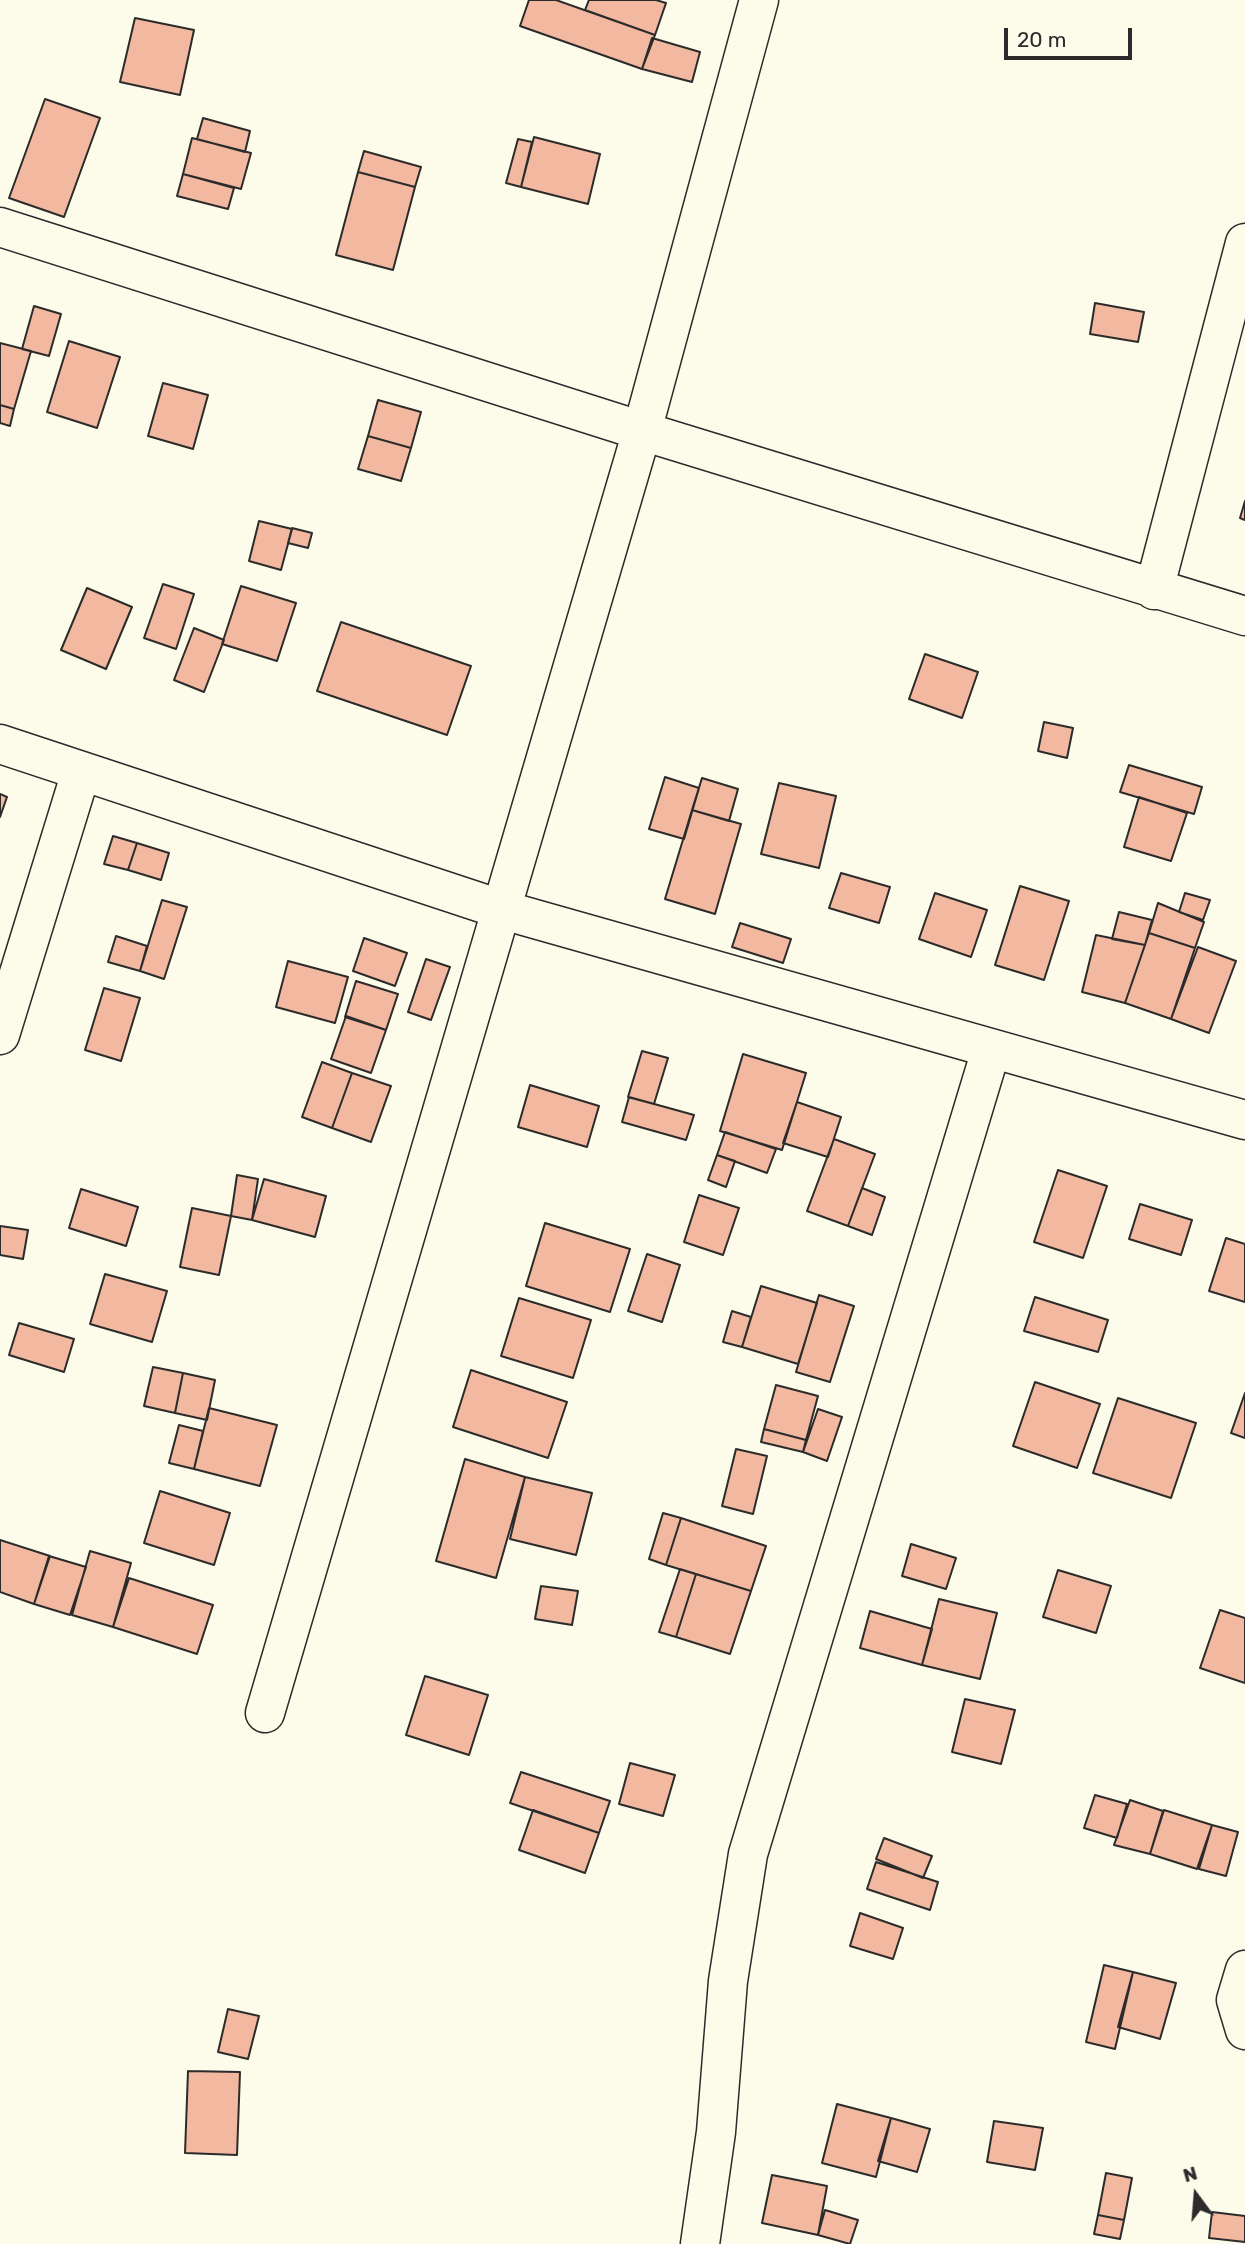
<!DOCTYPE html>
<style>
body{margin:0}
#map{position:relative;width:1245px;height:2244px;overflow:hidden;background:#fdfbea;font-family:Rubik,sans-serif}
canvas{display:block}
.north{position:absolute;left:1161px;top:2160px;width:70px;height:70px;-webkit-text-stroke:5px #fdfbea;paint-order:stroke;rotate:344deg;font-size:19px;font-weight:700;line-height:28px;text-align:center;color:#2b2b2b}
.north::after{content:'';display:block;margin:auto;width:24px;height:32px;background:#2b2b2b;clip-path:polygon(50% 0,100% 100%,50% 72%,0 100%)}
.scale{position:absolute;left:1004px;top:28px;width:128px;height:32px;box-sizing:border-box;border:4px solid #2b2b2b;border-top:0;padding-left:9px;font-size:21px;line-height:24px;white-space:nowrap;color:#2b2b2b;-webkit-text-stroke:5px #fdfbea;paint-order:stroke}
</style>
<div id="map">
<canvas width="1245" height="2244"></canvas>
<div class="north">N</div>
<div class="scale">20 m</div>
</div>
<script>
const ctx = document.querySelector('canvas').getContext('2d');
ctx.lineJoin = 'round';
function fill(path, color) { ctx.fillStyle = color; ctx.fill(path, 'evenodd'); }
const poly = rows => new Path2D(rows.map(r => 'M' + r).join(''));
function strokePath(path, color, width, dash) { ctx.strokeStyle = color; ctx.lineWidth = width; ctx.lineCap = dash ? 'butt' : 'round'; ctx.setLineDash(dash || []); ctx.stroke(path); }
const building = poly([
 [529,0,556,0,655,35,642,69,520,26,529,0],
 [589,0,656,0,666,3,655,35,585,10,589,0],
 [135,18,194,30,180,95,120,82,135,18],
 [652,38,700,52,692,82,642,69,652,38],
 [45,99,100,118,64,217,9,198,45,99],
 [203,118,250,131,245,152,197,139,203,118],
 [534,137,600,154,588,204,521,187,534,137],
 [192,138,251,153,241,189,183,174,192,138],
 [518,139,532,142,521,187,506,183,518,139],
 [364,151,421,167,415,187,358,172,364,151],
 [358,172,415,187,393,270,336,255,358,172],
 [183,174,234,188,228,209,177,196,183,174],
 [1095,303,1144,312,1138,342,1090,334,1095,303],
 [34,306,61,314,49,356,22,349,34,306],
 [69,341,120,357,97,428,47,412,69,341],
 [0,343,31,351,14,409,0,405,0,343],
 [163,383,208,395,193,449,148,436,163,383],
 [378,400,421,412,411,448,368,436,378,400],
 [0,405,14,409,10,426,0,423,0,405],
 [368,436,411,448,401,481,358,469,368,436],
 [1245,501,1245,520,1240,518,1245,501],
 [259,521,292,529,281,570,249,561,259,521],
 [292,528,312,533,308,548,288,543,292,528],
 [163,584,194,594,176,649,144,638,163,584],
 [241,586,296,603,277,661,222,644,241,586],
 [87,588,132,607,106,669,61,650,87,588],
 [341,622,471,666,447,735,317,691,341,622],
 [194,628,224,640,204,692,174,680,194,628],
 [925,654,978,672,962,718,909,699,925,654],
 [1044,722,1073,728,1067,758,1038,751,1044,722],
 [1129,765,1202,787,1194,814,1120,792,1129,765],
 [665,777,699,788,684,839,649,829,665,777],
 [702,778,738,789,729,821,692,810,702,778],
 [779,783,836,796,819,868,761,854,779,783],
 [0,794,7,797,0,817,0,794],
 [1139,797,1187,813,1171,861,1124,847,1139,797],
 [692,810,741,824,715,914,665,899,692,810],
 [113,836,137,843,128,870,104,864,113,836],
 [137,843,169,853,161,880,128,870,137,843],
 [841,873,890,887,879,923,829,908,841,873],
 [1020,886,1069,901,1044,980,995,965,1020,886],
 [935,893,987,910,971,957,919,939,935,893],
 [1185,893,1210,900,1203,920,1179,912,1185,893],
 [162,900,187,907,164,979,140,971,162,900],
 [1158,903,1204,922,1195,948,1149,933,1158,903],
 [1119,912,1152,920,1145,945,1112,939,1119,912],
 [740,923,791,939,783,963,732,947,740,923],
 [1149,933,1195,948,1171,1019,1125,1003,1149,933],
 [1096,935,1145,945,1125,1003,1082,992,1096,935],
 [116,936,147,946,140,971,108,962,116,936],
 [364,938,407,953,395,986,353,971,364,938],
 [1198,947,1236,961,1209,1033,1171,1019,1198,947],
 [426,959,450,967,431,1020,408,1012,426,959],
 [288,961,348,977,335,1023,276,1007,288,961],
 [356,981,398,994,386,1030,345,1017,356,981],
 [104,988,140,998,121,1061,85,1050,104,988],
 [346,1016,386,1030,371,1073,331,1059,346,1016],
 [642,1051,668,1058,654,1104,628,1097,642,1051],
 [743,1054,806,1073,782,1150,720,1131,743,1054],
 [322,1062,352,1073,332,1128,302,1117,322,1062],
 [352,1073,391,1086,371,1142,332,1128,352,1073],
 [530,1085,599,1106,587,1147,518,1127,530,1085],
 [629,1097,694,1115,686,1140,622,1122,629,1097],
 [797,1102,841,1117,828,1157,783,1143,797,1102],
 [725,1132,776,1149,767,1173,717,1155,725,1132],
 [834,1139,875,1154,848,1226,807,1211,834,1139],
 [717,1155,735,1161,726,1187,708,1180,717,1155],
 [1058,1170,1107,1186,1083,1258,1034,1242,1058,1170],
 [237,1175,258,1179,252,1220,231,1216,237,1175],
 [264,1179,326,1196,315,1237,252,1220,264,1179],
 [862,1188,885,1197,872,1235,848,1226,862,1188],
 [81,1189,138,1207,126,1246,69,1228,81,1189],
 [699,1195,739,1208,723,1255,684,1242,699,1195],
 [1140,1204,1192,1220,1181,1255,1129,1239,1140,1204],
 [192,1208,231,1216,219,1275,180,1267,192,1208],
 [545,1223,630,1249,610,1312,526,1286,545,1223],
 [0,1226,28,1230,23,1259,0,1255,0,1226],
 [1226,1238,1245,1244,1245,1302,1209,1291,1226,1238],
 [647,1254,680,1265,662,1322,628,1311,647,1254],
 [105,1274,167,1291,152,1342,90,1324,105,1274],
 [761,1286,817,1303,798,1364,742,1347,761,1286],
 [819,1295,854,1306,830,1382,796,1372,819,1295],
 [1035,1297,1108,1320,1098,1352,1024,1331,1035,1297],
 [519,1298,591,1320,573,1378,501,1356,519,1298],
 [732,1311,751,1317,742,1347,723,1342,732,1311],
 [19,1323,74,1339,64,1372,9,1355,19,1323],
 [153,1367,183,1373,175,1413,144,1406,153,1367],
 [471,1370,567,1402,548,1458,453,1427,471,1370],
 [183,1373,215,1380,207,1420,175,1413,183,1373],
 [1035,1382,1100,1404,1077,1468,1013,1446,1035,1382],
 [776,1385,818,1396,806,1440,764,1429,776,1385],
 [1245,1393,1245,1438,1231,1433,1245,1393],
 [1118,1398,1196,1423,1171,1498,1093,1473,1118,1398],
 [209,1408,277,1425,260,1486,194,1469,209,1408],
 [818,1409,842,1417,827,1461,803,1452,818,1409],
 [179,1425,203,1431,194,1469,169,1463,179,1425],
 [764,1429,806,1440,803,1452,761,1442,764,1429],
 [736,1449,767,1456,753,1514,722,1506,736,1449],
 [465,1459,525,1477,496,1578,436,1561,465,1459],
 [525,1477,592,1493,576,1555,510,1539,525,1477],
 [160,1491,230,1513,214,1565,144,1543,160,1491],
 [663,1513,681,1518,666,1565,649,1559,663,1513],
 [681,1518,766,1546,751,1591,666,1565,681,1518],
 [0,1540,50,1556,34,1604,0,1592,0,1540],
 [911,1544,956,1558,946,1589,902,1576,911,1544],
 [90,1551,131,1563,113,1627,72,1615,90,1551],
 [49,1556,86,1567,70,1615,34,1604,49,1556],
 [680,1569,696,1574,676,1637,659,1632,680,1569],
 [1058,1570,1111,1586,1096,1633,1043,1617,1058,1570],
 [696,1574,751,1591,730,1654,676,1637,696,1574],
 [129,1578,213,1605,197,1654,113,1627,129,1578],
 [541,1586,578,1591,572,1625,535,1619,541,1586],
 [939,1599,997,1613,980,1679,922,1665,939,1599],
 [1220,1610,1245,1618,1245,1683,1200,1668,1220,1610],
 [870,1611,932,1629,922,1665,860,1648,870,1611],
 [425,1676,488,1695,469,1755,406,1735,425,1676],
 [965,1699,1015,1710,1001,1764,952,1752,965,1699],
 [630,1763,675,1775,663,1816,619,1804,630,1763],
 [521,1772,610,1801,599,1833,510,1803,521,1772],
 [1095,1795,1127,1804,1117,1838,1084,1828,1095,1795],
 [1130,1800,1163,1811,1150,1854,1114,1845,1130,1800],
 [533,1810,599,1833,585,1873,519,1850,533,1810],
 [1164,1810,1212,1825,1197,1869,1150,1854,1164,1810],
 [1212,1825,1238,1832,1226,1876,1199,1869,1212,1825],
 [884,1838,932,1856,923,1878,876,1859,884,1838],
 [876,1862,938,1882,930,1910,867,1889,876,1862],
 [860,1913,903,1928,893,1959,850,1946,860,1913],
 [1104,1965,1133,1972,1115,2049,1086,2042,1104,1965],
 [1133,1972,1176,1983,1160,2039,1118,2027,1133,1972],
 [228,2009,259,2016,248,2059,218,2052,228,2009],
 [188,2071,240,2072,237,2155,185,2153,188,2071],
 [837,2104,891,2118,876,2177,822,2163,837,2104],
 [891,2118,930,2129,917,2172,878,2161,891,2118],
 [994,2121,1043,2128,1035,2170,987,2162,994,2121],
 [1106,2173,1132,2178,1124,2220,1098,2215,1106,2173],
 [772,2175,827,2186,818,2235,762,2223,772,2175],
 [825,2210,858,2220,850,2244,818,2235,825,2210],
 [1212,2212,1245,2216,1245,2242,1209,2238,1212,2212],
 [1098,2215,1124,2220,1120,2239,1094,2234,1098,2215]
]);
fill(building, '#f2b8a0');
strokePath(building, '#2b2b2b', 2);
const minor = poly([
 [0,227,642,431,1245,616],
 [1154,590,1245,243],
 [0,1035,81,772],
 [265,1713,642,431,759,0],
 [1245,1970,1236,2000,1245,2030],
 [700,2244,716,2132,728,1981,748,1854,991,1050]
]);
const tertiary = poly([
 [0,744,503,910,1245,1120]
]);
strokePath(minor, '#2b2b2b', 41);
strokePath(tertiary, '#2b2b2b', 41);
strokePath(minor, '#fdfbea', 38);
strokePath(tertiary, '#fdfbea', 38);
</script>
